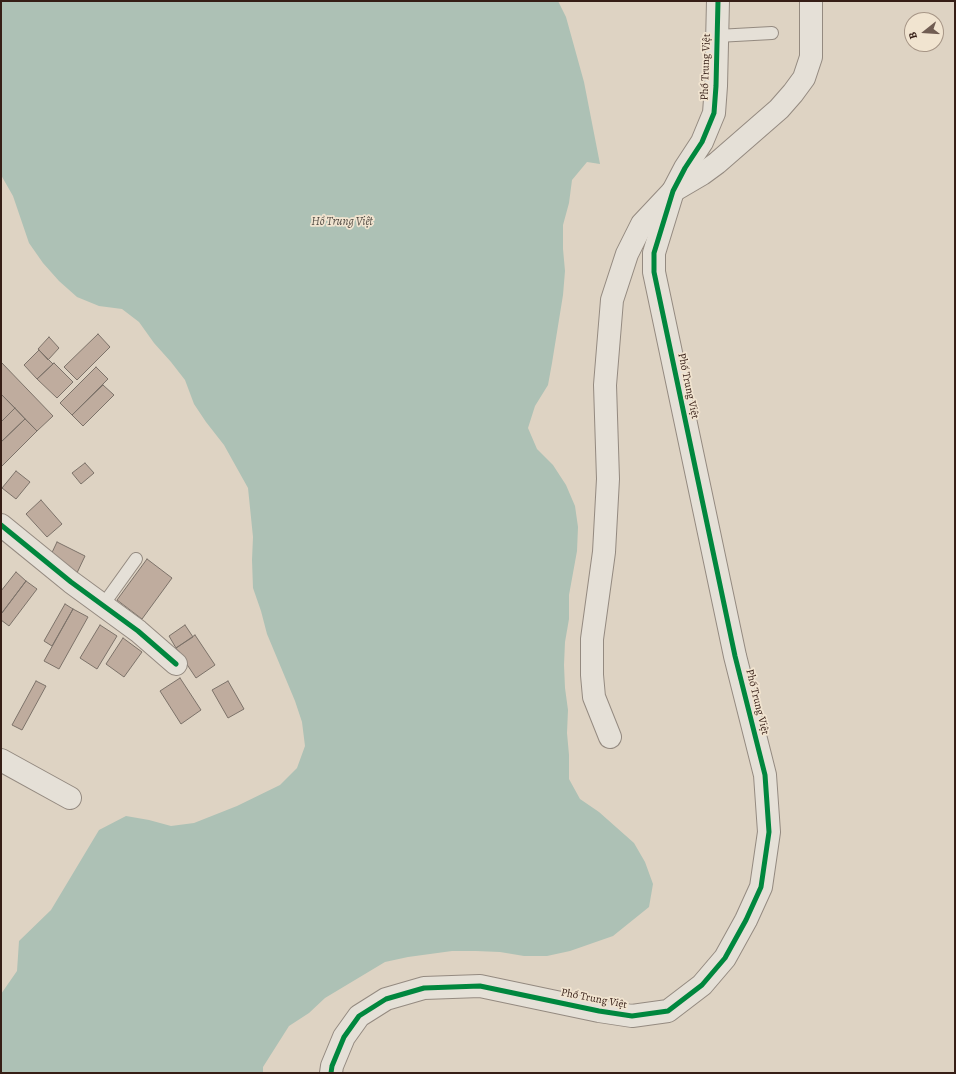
<!DOCTYPE html>
<meta charset="utf-8">
<style>
body{margin:0}
#map{position:relative;width:956px;height:1074px;overflow:hidden;background:#ded3c3;font-family:Alegreya,serif}
canvas{display:block}
.frame{position:absolute;inset:0;border:2px solid #361e16;pointer-events:none}
.north{position:absolute;left:904px;top:12px;width:40px;height:40px;box-sizing:border-box;background:#f1e4d0;border:1px solid #a69586;border-radius:50%;rotate:253deg;font-size:11px;font-weight:700;line-height:16px;text-align:center;color:#361e16}
.north::after{content:'';display:block;margin:auto;width:14px;height:18px;background:#715d53;clip-path:polygon(50% 0,100% 100%,50% 72%,0 100%)}
</style>
<div id="map">
<canvas width="956" height="1074"></canvas>
<div class="frame"></div>
<div class="north">B</div>
</div>
<script>
const ctx = document.querySelector('canvas').getContext('2d');
ctx.lineJoin = 'round';
function fill(path, color) { ctx.fillStyle = color; ctx.fill(path, 'evenodd'); }
const poly = rows => new Path2D(rows.map(r => 'M' + r).join(''));
function strokePath(path, color, width, dash) { ctx.strokeStyle = color; ctx.lineWidth = width; ctx.lineCap = dash ? 'butt' : 'round'; ctx.setLineDash(dash || []); ctx.stroke(path); }
function drawText(font, color, halo, rows, align = 'center') {
  ctx.font = font + ' Alegreya,serif'; ctx.lineWidth = 3.5; ctx.setLineDash([]); ctx.textBaseline = 'middle'; ctx.strokeStyle = halo; ctx.fillStyle = color; for (const [text, x, y, turn = 0] of rows) {
    ctx.save(); ctx.translate(x, y); ctx.rotate((+turn || 0) * Math.PI / 180); ctx.textAlign = isNaN(turn) ? turn : align; if (halo) ctx.strokeText(text, 0, 0); ctx.fillText(text, 0, 0); ctx.restore();
  }
}
fill(poly([
 [1,1,558,1,566,17,584,82,600,164,587,162,572,180,569,203,563,225,563,249,565,271,563,295,552,363,548,385,535,406,528,428,537,449,553,465,566,485,575,506,578,527,577,551,569,595,569,619,565,642,564,665,565,688,568,710,567,733,569,755,569,779,580,799,599,812,634,843,645,862,653,884,649,907,613,936,570,951,547,956,524,956,500,952,476,951,452,951,408,957,385,962,325,998,309,1013,289,1026,263,1067,263,1073,1,1073,1,994,17,971,19,941,51,910,99,830,126,816,149,820,171,826,194,823,237,806,280,785,297,768,305,746,302,722,295,701,267,634,261,611,253,588,252,560,253,537,248,488,224,445,206,422,194,404,185,380,171,362,154,343,139,322,122,309,99,306,77,297,59,281,43,263,29,243,13,196,1,175]
]), '#adc1b5');
const building = poly([
 [98,334,110,347,77,380,64,367,98,334],
 [49,337,59,348,48,360,38,349,49,337],
 [39,350,53,364,37,379,24,365,39,350],
 [1,362,53,416,37,431,1,394,1,362],
 [54,363,73,382,57,398,37,379,54,363],
 [96,367,108,379,72,415,60,403,96,367],
 [103,385,114,395,83,426,72,415,103,385],
 [1,394,15,408,1,422,1,394],
 [15,408,25,419,1,442,1,422,15,408],
 [25,419,37,431,1,467,1,442,25,419],
 [85,463,94,473,81,484,72,473,85,463],
 [16,471,30,482,16,499,2,488,16,471],
 [41,500,62,524,47,537,26,514,41,500],
 [57,542,85,556,76,575,48,561,57,542],
 [147,559,172,578,142,619,117,600,147,559],
 [16,572,26,581,2,613,1,612,1,591,16,572],
 [26,581,37,589,9,626,1,620,1,614,26,581],
 [65,604,73,609,52,646,44,641,65,604],
 [73,609,88,617,59,669,44,661,73,609],
 [100,625,117,636,97,669,80,658,100,625],
 [185,625,193,637,176,648,169,636,185,625],
 [195,635,215,665,196,678,176,648,195,635],
 [123,638,142,652,124,677,106,664,123,638],
 [180,678,201,710,181,724,160,691,180,678],
 [36,681,46,686,22,730,12,725,36,681],
 [228,681,244,709,228,718,212,690,228,681]
]);
fill(building, '#bfac9e');
strokePath(building, '#7c7269', 1);
const service = poly([
 [717,36,772,33],
 [103,605,136,559]
]);
const minor = poly([
 [1,525,71,582,138,631,176,664],
 [610,737,594,697,592,675,592,639,604,552,608,479,605,385,612,300,627,254,642,224,673,191,702,174,717,163,779,109,793,93,804,78,811,57,811,1],
 [1,760,70,798]
]);
const tertiary = poly([
 [331,1073,332,1066,344,1037,359,1016,386,999,424,988,480,986,599,1011,632,1016,668,1011,702,985,725,958,746,920,761,887,769,832,765,775,735,656,654,272,654,253,673,191,685,168,702,142,714,113,716,86,718,1]
]);
strokePath(service, '#948a80', 14);
strokePath(minor, '#948a80', 24);
strokePath(tertiary, '#948a80', 24);
strokePath(service, '#e5e0d7', 12);
strokePath(minor, '#e5e0d7', 22);
strokePath(tertiary, '#e5e0d7', 22);
strokePath(poly([
 [1,525,71,582,138,631,176,664],
 [331,1073,332,1066,344,1037,359,1016,386,999,424,988,480,986,599,1011,632,1016,668,1011,702,985,725,958,746,920,761,887,769,832,765,775,735,656,654,272,654,253,673,191,685,168,702,142,714,113,716,86,718,1]
]), '#00873e', 5);
drawText('11px', '#361e16', '#f1e4d0', [
 ["Phố Trung Việt",706,67,-88],
 ["Phố Trung Việt",688,386,78],
 ["Phố Trung Việt",757,702,76],
 ["Phố Trung Việt",594,999,11]
]);
drawText('italic 12px', '#534c44', '#f1e4d0', [
 ["Hồ Trung Việt",342,222]
]);
</script>
